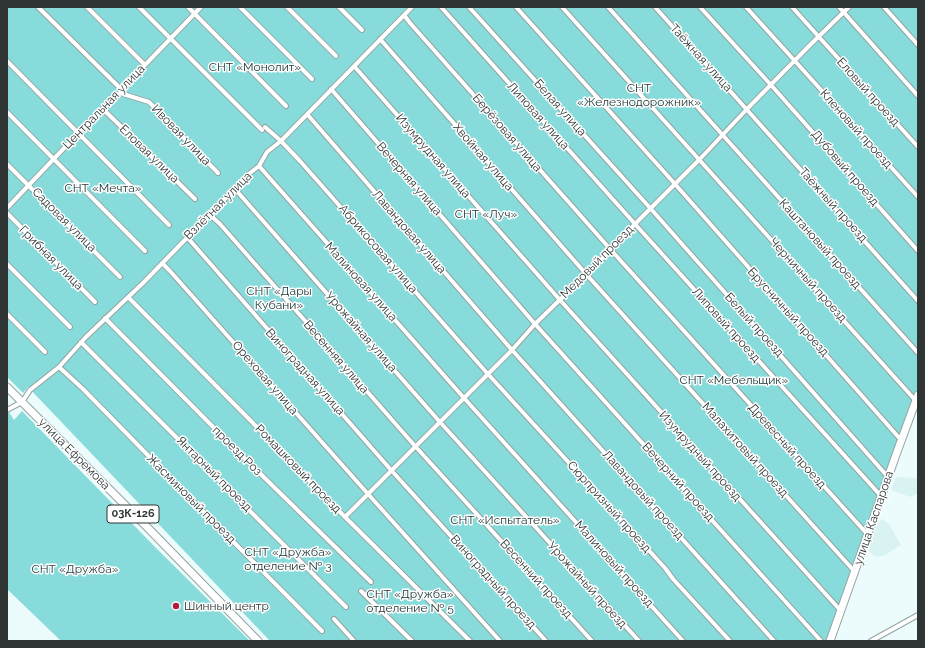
<!DOCTYPE html>
<meta charset="utf-8">
<style>
body{margin:0}
#map{position:relative;width:925px;height:648px;overflow:hidden;background:#ecfcfc;font-family:Raleway,sans-serif}
canvas{display:block}
.frame{position:absolute;inset:0;border:8px solid #2f3535;pointer-events:none}
</style>
<div id="map">
<canvas width="925" height="648"></canvas>
<div class="frame"></div>
</div>
<script>
const ctx = document.querySelector('canvas').getContext('2d');
ctx.lineJoin = 'round';
function fill(path, color) { ctx.fillStyle = color; ctx.fill(path, 'evenodd'); }
const poly = rows => new Path2D(rows.map(r => 'M' + r).join(''));
function strokePath(path, color, width, dash) { ctx.strokeStyle = color; ctx.lineWidth = width; ctx.lineCap = dash ? 'butt' : 'round'; ctx.setLineDash(dash || []); ctx.stroke(path); }
function drawText(font, color, halo, rows, align = 'center') {
  ctx.font = font + ' Raleway,sans-serif'; ctx.lineWidth = 3; ctx.setLineDash([]); ctx.textBaseline = 'middle'; ctx.strokeStyle = halo; ctx.fillStyle = color; for (const [text, x, y, turn = 0] of rows) {
    ctx.save(); ctx.translate(x, y); ctx.rotate((+turn || 0) * Math.PI / 180); ctx.textAlign = isNaN(turn) ? turn : align; if (halo) ctx.strokeText(text, 0, 0); ctx.fillText(text, 0, 0); ctx.restore();
  }
}
fill(poly([
 [896,477,918,478,918,493,910,497,891,490],
 [882,519,889,524,901,545,885,555,877,557,868,551,876,526]
]), '#d9f3f2');
fill(poly([
 [8,7,918,7,918,395,830,641,270,641,28,387,23,393,7,377,7,8],
 [7,409,14,420,22,411,157,549,250,641,61,641,7,589]
]), '#87dbda');
const street = poly([
 [38,7,122,90],
 [87,7,145,65],
 [139,7,262,130],
 [188,7,286,106],
 [240,7,312,79],
 [287,7,336,56],
 [339,7,362,30],
 [441,7,635,224,881,496],
 [469,7,651,209,888,477],
 [516,7,675,184,901,440],
 [562,7,916,401],
 [608,7,918,353],
 [655,7,918,301],
 [700,7,771,85,918,251],
 [746,7,918,197],
 [792,7,918,147],
 [839,7,918,96],
 [884,7,918,45],
 [404,15,410,23,611,250,868,535],
 [380,39,586,274,855,572],
 [7,61,169,225],
 [354,66,560,300,841,611],
 [331,89,535,324,821,641],
 [120,93,149,102,218,173],
 [103,109,195,199],
 [7,112,145,251],
 [307,114,512,350,774,641],
 [265,127,281,141,300,161,487,373,665,568,673,579,730,641],
 [7,164,120,277],
 [259,166,464,398,683,641],
 [235,189,439,421,639,641],
 [7,208,87,124,120,93,145,65,201,7],
 [7,213,95,302],
 [209,214,220,224,415,446,592,641],
 [187,237,391,470,546,641],
 [162,263,170,271,368,494,500,641],
 [7,264,70,327],
 [128,297,250,420,345,517,470,641],
 [7,314,45,352],
 [105,318,229,443,371,582],
 [81,342,346,607],
 [59,367,83,389,183,491,322,631],
 [7,410,22,402,30,390,59,367,86,337,143,283,250,173,259,166,267,152,281,141,412,7],
 [345,517,512,350,535,324,611,250,635,224,699,160,747,109,809,46,849,7],
 [361,591,412,641],
 [334,619,354,641],
 [871,641,918,615]
]);
const primary = poly([
 [7,387,147,527,258,641],
 [830,641,897,452,918,395]
]);
strokePath(street, '#94a3a2', 6);
strokePath(primary, '#94a3a2', 9);
strokePath(street, '#fff', 4);
strokePath(primary, '#fff', 7);
for (const [x, y, r, color] of [
 [176,606,4,"#af1b3e"]
]) { const dot = new Path2D(); dot.arc(x, y, r, 0, 2 * Math.PI); ctx.fillStyle = color; ctx.fill(dot); strokePath(dot, '#fff', 1.5); }
for (const [x, y, w] of [
 [133,514,52]
]) { const box = new Path2D(); box.roundRect(x - w / 2, y - 9, w, 18, 3); ctx.fillStyle = '#fff'; ctx.fill(box); strokePath(box, '#2f3535', 1); }
drawText('bold 11px', '#2f3535', null, [
 ["03К-126",133,514]
]);
drawText('12px', '#2f3535', '#fff', [
 ["Таёжная улица",701,58,48],
 ["Еловый проезд",868,92,48],
 ["Центральная улица",104,107,-46],
 ["Белая улица",560,108,48],
 ["Липовая улица",538,116,48],
 ["Кленовый проезд",856,129,48],
 ["Берёзовая улица",507,133,49],
 ["Ивовая улица",181,135,46],
 ["Еловая улица",149,154,44],
 ["Изумрудная улица",433,156,49],
 ["Хвойная улица",483,157,49],
 ["Дубовый проезд",845,168,49],
 ["Вечерняя улица",409,179,49],
 ["Таёжный проезд",833,205,48],
 ["Взлётная улица",218,206,-45],
 ["Садовая улица",64,220,45],
 ["Лавандовая улица",409,232,49],
 ["Каштановый проезд",820,244,48],
 ["Абрикосовая улица",378,249,49],
 ["Грибная улица",51,258,45],
 ["Медовый проезд",597,262,-45],
 ["Черничный проезд",808,280,48],
 ["Малиновая улица",361,282,48],
 ["Брусничный проезд",788,312,48],
 ["Липовый проезд",726,325,48],
 ["Белый проезд",754,325,48],
 ["Урожайная улица",361,332,49],
 ["Весенняя улица",336,357,49],
 ["Виноградная улица",305,372,48],
 ["Ореховая улица",265,378,49],
 ["Древесный проезд",787,446,48],
 ["Малахитовый проезд",745,450,48],
 ["проезд Роз",237,451,45],
 ["улица Ефремова",74,454,45],
 ["Изумрудный проезд",700,456,48],
 ["Ромашковый проезд",298,469,46],
 ["Янтарный проезд",214,474,45],
 ["Вечерний проезд",678,482,48],
 ["Лавандовый проезд",643,495,48],
 ["Жасминовый проезд",191,499,45],
 ["Сюрпризный проезд",609,507,48],
 ["улица Каспарова",874,518,-71],
 ["Малиновый проезд",614,564,48],
 ["Весенний проезд",536,579,48],
 ["Виноградный проезд",493,582,48],
 ["Урожайный проезд",587,585,48]
]);
drawText('12px', '#203837', '#fff', [
 ["СНТ «Монолит»",255,67],
 ["СНТ",639,88],
 ["«Железнодорожник»",639,102],
 ["СНТ «Мечта»",103,188],
 ["СНТ «Луч»",486,214],
 ["СНТ «Дары",279,291],
 ["Кубани»",279,305],
 ["СНТ «Мебельщик»",734,380],
 ["СНТ «Испытатель»",505,520],
 ["СНТ «Дружба»",288,552],
 ["отделение № 3",288,566],
 ["СНТ «Дружба»",75,569],
 ["СНТ «Дружба»",410,594],
 ["отделение № 5",410,608]
]);
drawText('12px', '#2f3535', '#fff', [
 ["Шинный центр",184,606]
], 'left');
</script>
